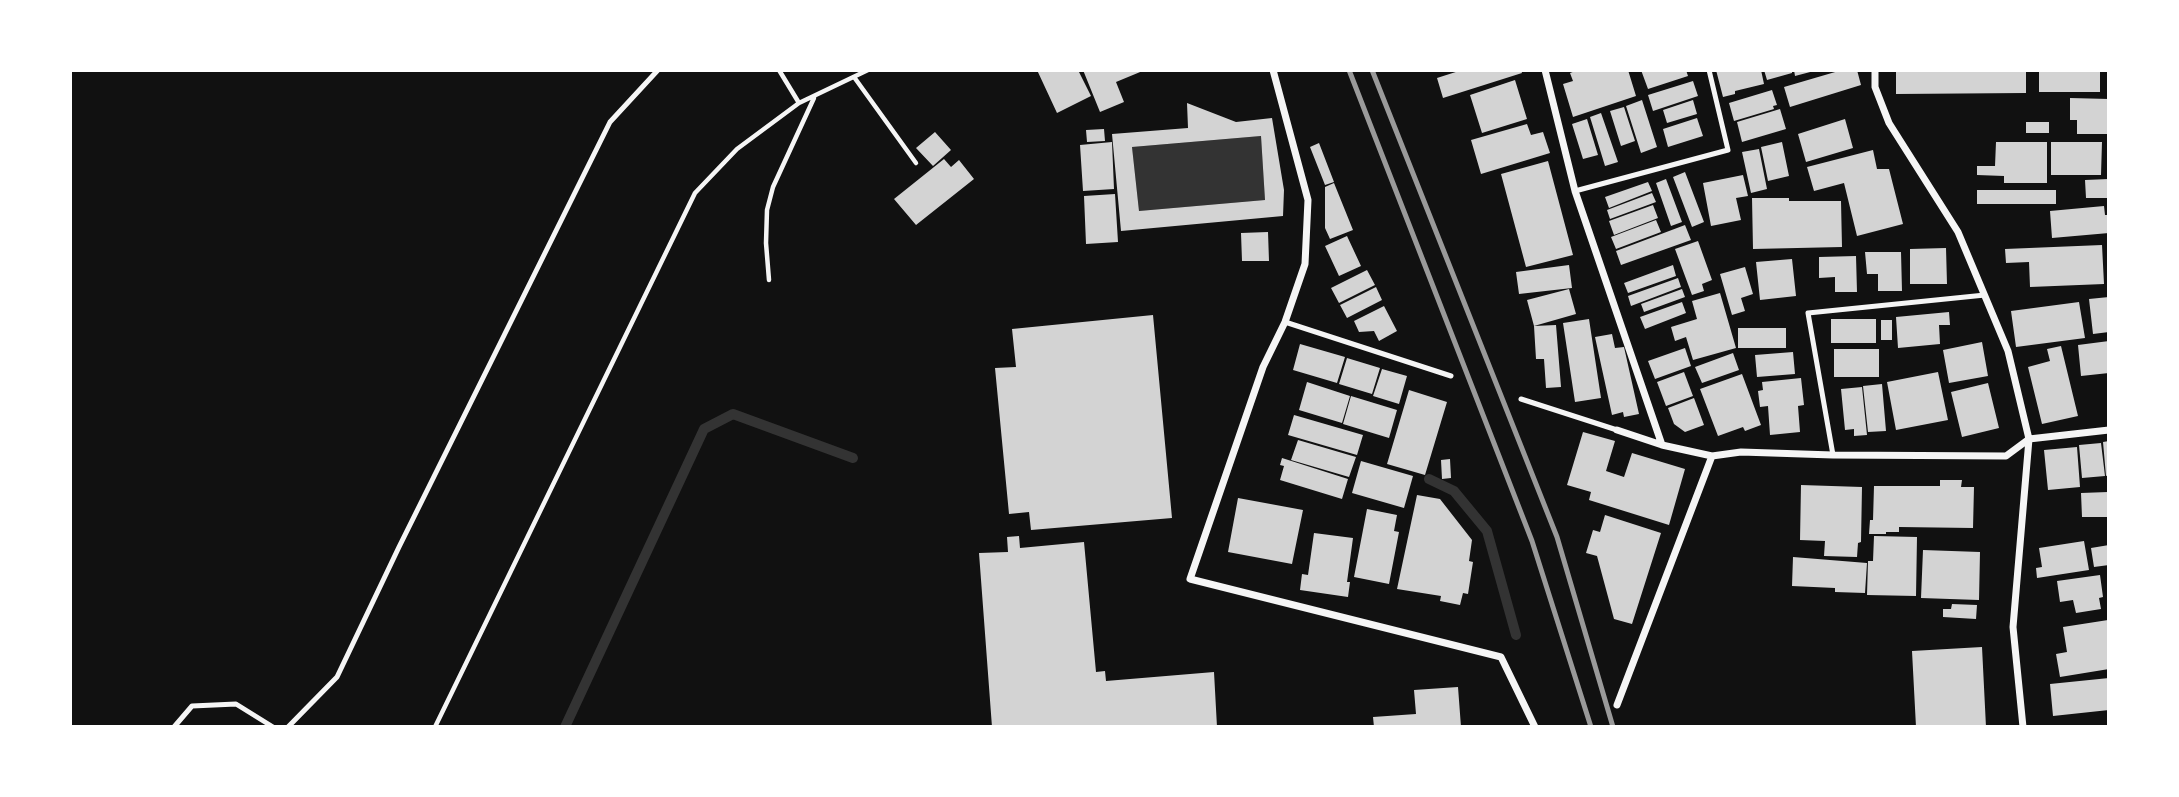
<!DOCTYPE html>
<style>
body{margin:0}
#map{position:relative;width:2179px;height:797px;overflow:hidden;background:#111;font-family:"Source Sans 3",sans-serif}
canvas{display:block}
.frame{position:absolute;inset:0;border:72px solid #fff;pointer-events:none}
</style>
<div id="map">
<canvas width="2179" height="797"></canvas>
<div class="frame"></div>
</div>
<script>
const ctx = document.querySelector('canvas').getContext('2d');
ctx.lineJoin = 'round';
function fill(path, color) { ctx.fillStyle = color; ctx.fill(path, 'evenodd'); }
const poly = rows => new Path2D(rows.map(r => 'M' + r).join(''));
function strokePath(path, color, width, dash) { ctx.strokeStyle = color; ctx.lineWidth = width; ctx.lineCap = dash ? 'butt' : 'round'; ctx.setLineDash(dash || []); ctx.stroke(path); }
fill(poly([
 [1261,136,1265,200,1139,211,1132,147]
]), '#333');
strokePath(poly([
 [1429,479,1454,491,1487,531,1516,635],
 [565,727,704,429,733,414,853,458]
]), '#333', 10);
fill(poly([
 [1037,70,1078,70,1091,96,1057,113],
 [1083,70,1145,70,1116,82,1124,102,1100,112],
 [1462,70,1521,70,1522,73,1443,98,1437,78],
 [1578,70,1628,70,1636,96,1573,117,1563,84,1573,81,1570,73],
 [1641,70,1686,70,1688,76,1648,89],
 [1716,70,1761,70,1764,84,1735,91,1735,94,1723,97],
 [1764,70,1792,70,1792,73,1767,80],
 [1794,70,1814,70,1814,71,1795,76],
 [1842,70,1857,70,1861,85,1790,107,1784,87],
 [1896,70,2026,70,2026,93,1896,94],
 [2039,70,2100,70,2100,92,2039,92],
 [1515,80,1527,119,1482,133,1470,95],
 [1693,81,1698,96,1653,111,1648,95],
 [1772,90,1777,105,1773,106,1774,109,1734,121,1729,103],
 [2070,98,2109,99,2109,134,2077,134,2077,120,2070,120],
 [1642,100,1657,147,1641,153,1626,106],
 [1693,100,1697,114,1667,123,1663,110],
 [1187,103,1236,122,1272,118,1284,190,1283,216,1121,231,1112,134,1188,128],
 [1261,136,1265,200,1139,211,1132,147],
 [1624,107,1635,141,1621,146,1610,111],
 [1780,109,1786,129,1742,142,1737,122],
 [1601,113,1618,162,1605,166,1590,117],
 [1697,118,1703,136,1668,147,1663,129],
 [1587,119,1598,155,1583,159,1572,124],
 [1845,119,1853,148,1806,162,1798,134],
 [2026,122,2049,122,2049,133,2026,133],
 [1527,124,1531,135,1543,132,1550,153,1481,174,1471,140],
 [1104,129,1105,141,1087,142,1086,130],
 [935,132,951,150,933,166,916,148],
 [1112,142,1114,189,1083,191,1080,145],
 [1782,142,1789,176,1768,181,1761,147],
 [1996,142,2047,142,2047,183,2004,183,2004,176,1977,175,1977,166,1995,166],
 [2051,142,2102,142,2101,175,2051,175],
 [1319,143,1334,182,1325,185,1310,147],
 [1759,149,1767,189,1751,193,1742,152],
 [1873,150,1877,169,1889,169,1903,224,1857,236,1844,183,1814,191,1807,167],
 [944,159,951,167,959,160,974,179,916,225,894,199],
 [1548,161,1573,255,1526,267,1501,174],
 [1685,172,1704,222,1692,227,1673,177],
 [1743,175,1748,196,1736,198,1741,220,1711,226,1703,183],
 [1666,179,1682,222,1671,226,1656,183],
 [2109,179,2109,198,2086,198,2085,180],
 [1648,182,1652,191,1609,208,1605,197],
 [1334,183,1353,230,1330,239,1325,228,1325,187],
 [1977,190,2056,190,2056,204,1977,204],
 [1652,193,1656,202,1610,219,1607,210],
 [1115,194,1118,242,1086,244,1084,196],
 [1752,198,1789,198,1789,201,1841,201,1842,247,1753,249],
 [1653,205,1658,218,1614,235,1609,221],
 [2104,206,2105,215,2109,215,2109,233,2052,238,2050,211],
 [1656,220,1661,232,1616,249,1611,237],
 [1685,225,1691,240,1621,265,1616,251],
 [1268,232,1269,261,1242,261,1241,233],
 [1347,236,1361,266,1339,276,1325,246],
 [1698,241,1712,280,1702,284,1704,291,1692,295,1675,249],
 [2102,245,2104,284,2030,287,2029,262,2006,263,2005,249],
 [1946,248,1947,284,1910,284,1910,249],
 [1865,252,1901,252,1902,291,1878,291,1878,274,1867,274],
 [1856,256,1857,292,1835,292,1835,277,1819,278,1819,257],
 [1792,259,1796,296,1760,300,1756,262],
 [1569,265,1572,288,1519,294,1516,272],
 [1673,265,1676,276,1628,293,1624,283],
 [1745,267,1753,294,1741,298,1745,311,1732,315,1720,274],
 [1367,270,1375,285,1339,303,1331,288],
 [1678,278,1681,287,1631,306,1628,296],
 [1376,287,1382,300,1347,318,1340,305],
 [1569,289,1576,314,1534,326,1527,300],
 [1682,289,1685,297,1644,312,1641,304],
 [1720,293,1736,348,1693,360,1686,337,1675,341,1671,327,1697,319,1692,301],
 [2109,297,2109,332,2093,334,2089,299],
 [1682,302,1686,313,1645,329,1640,317],
 [2079,302,2085,338,2016,347,2011,311],
 [1384,306,1397,331,1379,341,1374,331,1359,332,1354,321],
 [1949,312,1950,325,1939,325,1940,344,1898,348,1896,317],
 [1153,315,1172,518,1031,530,1029,512,1009,514,995,368,1016,367,1012,329],
 [1589,319,1601,398,1575,402,1563,323],
 [1831,319,1876,319,1876,343,1831,343],
 [1881,320,1892,320,1892,340,1881,340],
 [1556,325,1561,387,1546,388,1544,359,1536,359,1534,326],
 [1738,328,1786,328,1786,348,1738,348],
 [1612,334,1615,348,1624,347,1639,414,1624,417,1623,412,1612,415,1595,337],
 [2109,341,2109,373,2081,376,2078,345],
 [1982,342,1988,376,1949,383,1943,350],
 [1300,344,1345,357,1337,383,1293,370],
 [2061,346,2078,416,2042,424,2028,367,2050,361,2047,349],
 [1685,348,1691,366,1655,379,1648,361],
 [1834,349,1879,349,1879,377,1834,377],
 [1793,352,1795,374,1757,377,1755,355],
 [1733,353,1739,370,1702,383,1695,367],
 [1347,358,1380,368,1372,394,1339,384],
 [1382,369,1407,376,1399,404,1373,396],
 [1684,372,1693,396,1666,406,1657,382],
 [1938,372,1948,420,1896,430,1887,382],
 [1742,374,1761,425,1745,431,1743,427,1718,436,1700,389],
 [1801,378,1804,405,1798,406,1800,432,1770,435,1768,406,1760,407,1758,391,1763,390,1762,382],
 [1307,382,1350,396,1342,423,1299,410],
 [1988,383,1999,428,1962,437,1951,392],
 [1882,384,1886,431,1868,432,1863,386],
 [1862,387,1867,435,1854,436,1854,429,1845,430,1841,389],
 [1409,390,1447,402,1425,475,1387,464],
 [1351,396,1397,410,1389,438,1343,424],
 [1694,398,1704,425,1685,432,1674,424,1668,408],
 [1294,415,1363,435,1357,455,1288,435],
 [1583,432,1615,441,1606,471,1624,477,1632,453,1685,469,1669,525,1589,500,1591,492,1567,485],
 [1298,440,1356,457,1349,477,1291,460],
 [2109,441,2109,475,2106,476,2103,442],
 [2101,443,2105,476,2082,478,2079,445],
 [2077,447,2080,487,2048,490,2044,450],
 [1282,458,1348,479,1342,499,1280,480,1284,466,1280,465],
 [1450,459,1451,478,1442,479,1441,460],
 [1361,461,1413,476,1404,508,1352,493],
 [1940,480,1962,480,1961,487,1974,487,1973,528,1899,527,1899,532,1886,532,1886,534,1869,534,1870,520,1873,520,1874,486,1940,486],
 [1801,485,1862,487,1861,542,1858,543,1857,557,1824,556,1825,541,1800,540],
 [2108,492,2109,517,2082,517,2081,493],
 [1417,495,1440,499,1472,540,1469,561,1473,562,1468,594,1463,593,1460,605,1440,601,1441,596,1397,589],
 [1238,498,1303,510,1292,564,1228,552],
 [1367,509,1397,515,1394,531,1399,532,1389,584,1354,577],
 [1605,515,1661,533,1632,624,1614,619,1597,556,1586,553,1593,530,1600,532],
 [1314,533,1353,538,1347,582,1350,582,1348,597,1300,590,1302,574,1308,575],
 [1019,536,1020,548,1084,542,1096,672,1105,671,1106,681,1214,672,1217,727,992,727,979,553,1008,552,1007,537],
 [1874,536,1917,537,1916,596,1867,595,1868,561,1873,561],
 [2084,541,2089,570,2037,578,2036,568,2042,567,2039,548],
 [2109,545,2109,565,2094,567,2091,548],
 [1923,550,1980,552,1979,600,1921,598],
 [1793,557,1867,563,1865,593,1835,592,1835,588,1792,586],
 [2100,575,2103,597,2099,598,2101,609,2076,613,2073,600,2060,602,2057,581],
 [1952,604,1977,605,1976,619,1943,617,1943,609,1951,609],
 [2108,620,2109,669,2060,677,2056,654,2067,652,2063,627],
 [1982,647,1986,727,1916,727,1912,651],
 [2109,678,2109,710,2053,716,2050,684],
 [1458,687,1461,727,1374,727,1373,717,1416,714,1414,690]
]), '#d3d3d3');
strokePath(poly([
 [779,70,799,103],
 [854,77,916,163],
 [769,280,766,243,767,210,773,187,814,98],
 [435,727,695,193,737,149,799,103,868,70]
]), '#f5f5f5', 4.5);
strokePath(poly([
 [1575,191,1728,150,1709,70],
 [1285,322,1451,376],
 [1521,399,1617,430],
 [1833,455,1808,313,1985,295],
 [174,727,192,706,236,704,273,727],
 [288,727,337,677,399,547,610,122,658,70]
]), '#f5f5f5', 5);
strokePath(poly([
 [1273,70,1308,200,1305,264,1285,322,1263,367,1190,579,1501,657,1535,727],
 [1545,70,1575,191,1662,445],
 [1875,70,1875,87,1889,123,1958,232,2008,351,2029,439,2013,627,2023,727],
 [1617,430,1662,445,1712,456,1741,452,1833,455,2006,456,2029,439,2109,430],
 [1617,705,1712,456]
]), '#f5f5f5', 7);
strokePath(poly([
 [1349,70,1532,541,1591,727],
 [1372,70,1557,537,1613,727]
]), '#9a9a9a', 5);
</script>
